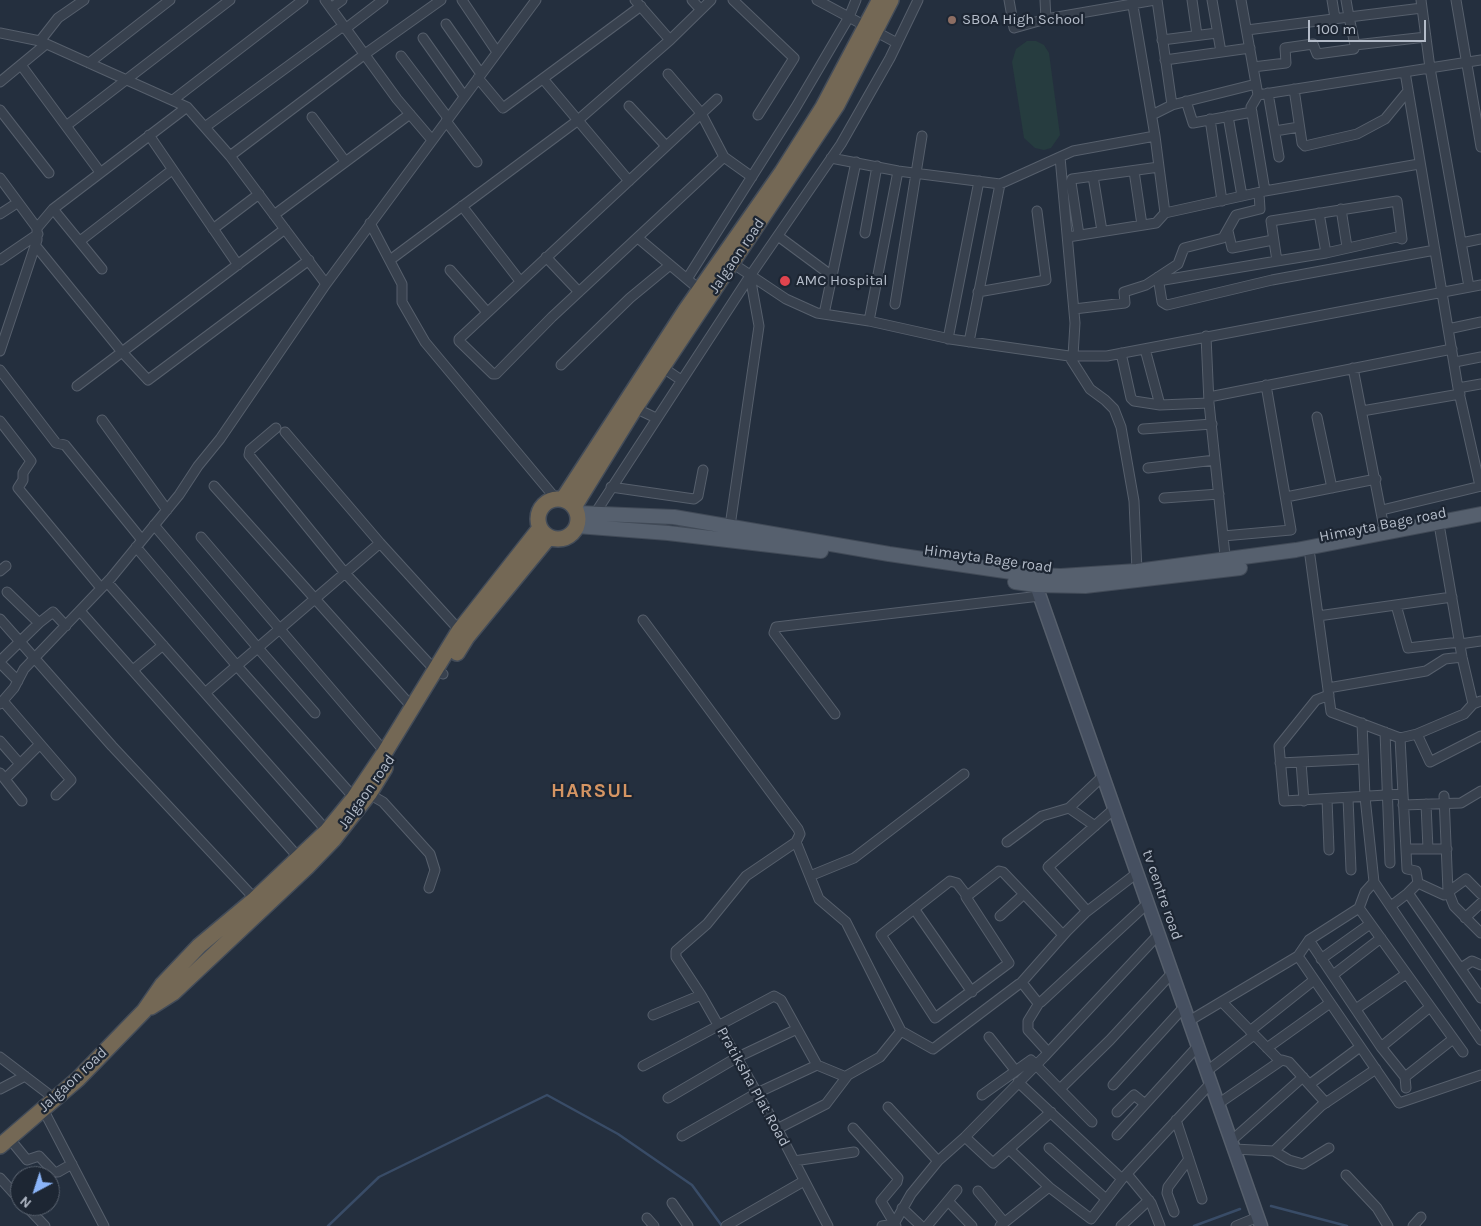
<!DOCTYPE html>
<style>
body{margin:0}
#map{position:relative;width:1481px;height:1226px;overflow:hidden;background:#242f3e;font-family:Karla,sans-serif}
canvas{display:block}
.north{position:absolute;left:10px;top:1166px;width:50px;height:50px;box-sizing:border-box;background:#1d2633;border:1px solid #59626f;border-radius:50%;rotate:220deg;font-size:14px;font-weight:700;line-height:20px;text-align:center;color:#b4bcc9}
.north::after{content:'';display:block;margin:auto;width:18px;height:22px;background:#8ab4f8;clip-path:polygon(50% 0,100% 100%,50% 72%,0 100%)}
.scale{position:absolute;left:1308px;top:20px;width:118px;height:22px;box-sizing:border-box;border:2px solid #b4bcc9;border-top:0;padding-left:6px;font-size:15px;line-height:18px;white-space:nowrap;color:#b4bcc9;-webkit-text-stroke:4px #1d2633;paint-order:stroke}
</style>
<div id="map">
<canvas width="1481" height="1226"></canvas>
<div class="north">N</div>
<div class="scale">100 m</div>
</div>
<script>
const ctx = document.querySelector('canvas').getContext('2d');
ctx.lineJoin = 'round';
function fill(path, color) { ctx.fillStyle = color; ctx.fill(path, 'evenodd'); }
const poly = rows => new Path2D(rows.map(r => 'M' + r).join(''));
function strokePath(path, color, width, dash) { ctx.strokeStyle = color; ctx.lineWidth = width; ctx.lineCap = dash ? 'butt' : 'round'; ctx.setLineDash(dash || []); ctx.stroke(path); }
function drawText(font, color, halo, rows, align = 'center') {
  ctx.font = font + ' Karla,sans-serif'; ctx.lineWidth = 4.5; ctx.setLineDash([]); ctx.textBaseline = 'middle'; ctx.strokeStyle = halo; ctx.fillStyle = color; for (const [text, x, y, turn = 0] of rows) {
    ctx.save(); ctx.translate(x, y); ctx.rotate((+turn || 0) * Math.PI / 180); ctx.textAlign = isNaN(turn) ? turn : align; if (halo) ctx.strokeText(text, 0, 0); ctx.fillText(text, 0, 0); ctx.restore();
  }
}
fill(poly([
 [1027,41,1036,41,1044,45,1049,53,1060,135,1051,148,1044,150,1035,148,1024,138,1012,62,1016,49]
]), '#263c3f');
strokePath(poly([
 [1271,1206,1347,1226],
 [328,1226,379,1177,547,1095,618,1134,692,1185,722,1226],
 [1194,1226,1240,1209]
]), '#394c67', 2.5);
const street = poly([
 [325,0,397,99,432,140],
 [462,0,497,52],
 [635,0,670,40],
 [692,0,701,10],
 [733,0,794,58,758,115],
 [817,0,897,43],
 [1009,0,1014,28,1046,19,1155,0],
 [1045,0,1046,19],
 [1192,0,1197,35],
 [1212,0,1221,52],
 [1241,0,1258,95,1251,107,1265,191],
 [1332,0,1335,18],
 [1346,0,1349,17,1422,8],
 [1421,0,1430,68,1469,287],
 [1456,0,1481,147],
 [331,8,342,0],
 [446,24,481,74],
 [345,29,383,0],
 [1247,30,1349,17,1355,45,1354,49,1317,54,1313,44,1285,48,1286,63,1253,67],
 [0,33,40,41,187,107,230,156,326,284],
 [423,38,464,96],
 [1162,40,1217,33],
 [40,41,58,18,84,0],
 [1355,45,1426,37],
 [401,56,448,118],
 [1165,60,1250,48],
 [89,63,170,0],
 [21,65,100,172],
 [1405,72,1458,388,1480,486],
 [668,74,701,113,724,157,752,177],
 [478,78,503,108,641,6],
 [544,80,629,181],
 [0,82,46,44],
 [1294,89,1302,143,1305,146,1357,134,1385,119,1408,91],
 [1268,93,1279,157],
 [1258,95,1481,60],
 [717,99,459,339,459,341,493,374,496,374,552,317,724,157],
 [173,100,303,0],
 [1186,101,1193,123,1252,112],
 [1172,105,1256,84],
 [629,106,666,146],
 [0,110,49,173],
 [1152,115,1172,105,1157,0],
 [1228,116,1242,196],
 [312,117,345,161],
 [1210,119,1222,201],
 [446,121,477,162],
 [66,126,230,0],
 [205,127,343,26],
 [1275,131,1299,127],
 [149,135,238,265],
 [230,156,365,54,441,0],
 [1060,157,1075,323,1073,356],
 [831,158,898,171,1000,184,1073,151,1155,136],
 [1134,171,1142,225],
 [1093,176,1102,231],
 [0,178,37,228],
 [462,206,520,281],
 [53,209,102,269],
 [1341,209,1347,247],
 [1165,213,1265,191,1419,164],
 [1319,213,1326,253],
 [0,214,17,203],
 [274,215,410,114],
 [370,223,402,284,402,302,425,342,556,499],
 [213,229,259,194],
 [1228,231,1232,248,1273,240],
 [865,233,877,166],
 [1079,235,1071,182,1072,179,1159,167],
 [778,236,832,276],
 [1068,237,1156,223,1165,213,1155,136,1132,0],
 [638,238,700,290],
 [80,241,172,170],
 [1461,243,1481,239],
 [35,245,122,352,285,229],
 [546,257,579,292],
 [0,260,38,234],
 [390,260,577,121,670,40,711,0],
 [732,263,786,299,817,313,869,321,950,339,1069,356,1107,356,1481,285],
 [450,270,487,312],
 [1158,277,1162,302,1167,305,1272,280,1435,250],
 [687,279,796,107,849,17,856,0],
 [1158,281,1277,261,1326,253,1397,237,1402,239,1397,201,1271,221,1277,261],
 [978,292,1046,280,1037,211],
 [895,304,922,136],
 [1074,309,1125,303,1124,292,1146,285,1178,264,1184,248,1223,238,1236,215,1260,209,1259,193],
 [824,314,856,162],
 [869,321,898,171],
 [1448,329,1481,322],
 [1206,336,1209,403,1226,565],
 [948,339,979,181],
 [969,342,1000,184],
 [1145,349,1160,405],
 [0,351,37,240,37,228,53,209,187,107],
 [1121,353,1131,398,1134,401,1160,405,1209,403],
 [1069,356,1090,389,1105,400,1114,409,1121,427,1134,501,1137,571],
 [1455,362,1481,357],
 [561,365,630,298,670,265],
 [662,367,681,380],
 [1353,368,1385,533],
 [0,370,56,443,65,445,142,540],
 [77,386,122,352,148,380,309,260],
 [1458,388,1481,384],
 [1209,397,1452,349],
 [635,408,656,418],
 [1362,411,1460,394],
 [1317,417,1332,488],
 [102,420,167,510],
 [0,421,31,461,23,473,23,480,18,488,101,588],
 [276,428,250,450,249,455,345,573,434,669,443,674],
 [1143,429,1212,424],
 [285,432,380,543,461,632],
 [1148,468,1215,460],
 [214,486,412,707],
 [611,487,694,499,698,496,703,470],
 [1286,497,1376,479],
 [1164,498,1219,494],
 [1382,510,1481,486],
 [594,515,750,276,841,144,890,58,918,0],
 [154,525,258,648,315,713],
 [730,526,759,326,750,276],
 [1440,530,1462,657,1473,704,1481,701],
 [1223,536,1291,530,1266,385],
 [201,537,385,752],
 [136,547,237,666,357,801],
 [1310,556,1331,712,1400,738,1407,869,1416,871,1418,883,1408,893,1481,998],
 [0,571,6,566],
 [107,582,327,831],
 [7,592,39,623,53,612,66,626],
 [1396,605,1408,648,1459,642],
 [80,611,299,858],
 [1318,616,1452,597],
 [0,619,112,746,255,899],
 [643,620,798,829,800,834,796,842,746,876,707,924,676,951,676,957,701,995],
 [1460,644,1481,641],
 [0,661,39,623],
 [0,663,18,681],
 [133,670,163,645],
 [1328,688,1426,671,1445,659,1462,657],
 [205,693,380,543],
 [1329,695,1316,700,1279,746,1284,801,1403,794],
 [3,701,71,780,56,795],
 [0,704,14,688,24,669,111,578,179,495,198,466,220,439,326,284,536,0],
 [835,714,774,633,776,627,1040,596],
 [1362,723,1365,797,1374,882,1481,1040],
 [1385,732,1390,863],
 [1417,734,1464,714,1473,704],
 [1400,738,1417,734,1430,762,1481,736],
 [0,741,20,764],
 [1301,762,1304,801],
 [1280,763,1363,759],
 [0,773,22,801],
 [5,779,40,744],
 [369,794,383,802,430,854,435,870,429,888],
 [1444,796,1448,891,1454,906,1481,933],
 [1348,798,1351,870],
 [1327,799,1329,850],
 [1426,804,1428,849],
 [1403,805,1461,803,1481,791],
 [1069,808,1095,826],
 [1007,842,1042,816,1069,808,1103,776],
 [1406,849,1447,849],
 [810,876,854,858,964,774],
 [1418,883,1444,895,1466,879,1481,894],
 [967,896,957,883,950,881,881,935,935,1018,1009,963,966,897,999,871,1003,872,1063,935],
 [1391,906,1408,893],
 [1359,908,1365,892,1374,882],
 [915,910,972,992],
 [1087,911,1048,867,1114,809],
 [1000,916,1024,894],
 [1465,918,1481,903],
 [1309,940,1381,1047,1405,1077,1406,1088],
 [1298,956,1309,940,1359,908,1463,1052],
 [1321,959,1370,924],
 [1461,968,1472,961,1481,965],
 [1333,975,1381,938],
 [1021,983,1067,931,1085,913,1137,873],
 [1222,1002,1279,1060],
 [1039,1003,1028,1021,1028,1030,1048,1052],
 [1356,1009,1406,974],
 [653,1015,701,995,776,1126,828,1226],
 [1189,1021,1298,956,1399,1103,1481,1075],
 [901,1031,933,1049,1019,984,1023,984,1038,1003,1041,1002,1148,903],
 [1250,1031,1314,980],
 [989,1037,1015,1070],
 [1381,1047,1430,1007],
 [1267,1048,1330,1003],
 [0,1057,55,1099],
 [643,1066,774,996,781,1000,817,1065,846,1077],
 [1207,1071,1254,1035],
 [1405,1077,1453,1039],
 [1018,1082,1122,1179],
 [1310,1084,1360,1047],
 [1113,1085,1184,1007],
 [0,1089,25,1076],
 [1060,1089,1110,1040,1172,973],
 [982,1095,1031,1060,1092,1122],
 [668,1098,736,1058,797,1029],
 [1218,1104,1282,1060,1289,1062,1326,1103],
 [888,1107,938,1161],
 [43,1109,104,1226],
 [1117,1112,1134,1095,1145,1104],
 [1176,1120,1202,1199],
 [853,1128,898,1178,897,1182,881,1201,896,1226],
 [777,1129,826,1104,848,1075,880,1057,901,1031,846,922,819,899,796,842],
 [1117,1135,1198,1046],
 [682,1136,757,1093,817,1065],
 [965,1137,993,1163,1051,1112],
 [9,1138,27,1160,39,1156,54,1172,58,1172,72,1164],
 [1231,1141,1303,1077],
 [1049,1148,1106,1199],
 [1234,1149,1274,1151,1321,1106,1376,1069],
 [1010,1150,1049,1187],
 [1274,1151,1289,1160,1303,1164,1329,1148],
 [794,1161,854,1152],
 [1127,1174,1151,1203,1160,1226],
 [1346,1175,1377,1208,1388,1226],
 [0,1178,20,1200],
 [978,1191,1004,1222],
 [948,1201,972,1226],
 [672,1203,688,1226],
 [26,1206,45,1226],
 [902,1208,921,1226],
 [1174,1212,1167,1193,1168,1187,1189,1159],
 [647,1218,654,1226],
 [726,1226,804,1181],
 [882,1226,894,1224,911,1194,938,1161,965,1137,1044,1057,1159,934],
 [927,1226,957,1190],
 [1000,1226,1049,1187,1091,1219,1122,1179,1211,1083],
 [1121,1226,1149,1200],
 [1236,1226,1258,1217],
 [1413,1226,1421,1217]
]);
const secondary = poly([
 [1033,577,1261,1226]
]);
const primary = poly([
 [577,513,674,517,889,554,1032,575,1061,576,1137,571,1296,550,1481,514],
 [577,526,668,533,821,551],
 [1015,582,1036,585,1085,586,1240,568]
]);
const highway = poly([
 [563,499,685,311,782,172,823,107,878,3],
 '538 519a20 20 0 1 1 40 0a20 20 0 1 1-40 0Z',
 [574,507,635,408,837,105,891,0],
 [457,653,467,637,549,537],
 [151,1007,173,993,307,867,334,839,369,794,385,768],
 [0,1146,78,1079,144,1011,162,985,199,946,255,899,327,831,354,798,385,752,459,631,540,528]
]);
strokePath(street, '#565f6c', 11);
strokePath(secondary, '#565f6c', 15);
strokePath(primary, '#414a57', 16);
strokePath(highway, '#434c59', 18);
strokePath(street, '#38414e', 9);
strokePath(secondary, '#465061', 12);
strokePath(primary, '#56606e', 14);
strokePath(highway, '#746855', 15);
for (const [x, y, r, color] of [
 [952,20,5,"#8d6e63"],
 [785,281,6,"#e0444e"]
]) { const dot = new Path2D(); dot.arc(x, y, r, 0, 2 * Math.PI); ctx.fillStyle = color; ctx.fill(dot); strokePath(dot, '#1d2633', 2); }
drawText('15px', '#b4bcc9', '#1d2633', [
 ["SBOA High School",962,20],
 ["AMC Hospital",796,281]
], 'left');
drawText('15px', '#b4bcc9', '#1d2633', [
 ["Jalgaon road",737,256,-56],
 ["Himayta Bage road",1383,525,-11],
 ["Himayta Bage road",988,559,8],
 ["Jalgaon road",367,792,-55],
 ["tv centre road",1162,895,71],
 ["Jalgaon road",73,1080,-43],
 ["Pratiksha Plat Road",753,1087,61]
]);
ctx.letterSpacing = '1px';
drawText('bold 20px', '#d59563', '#1d2633', [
 ["HARSUL",592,791]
]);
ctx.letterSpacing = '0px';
</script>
